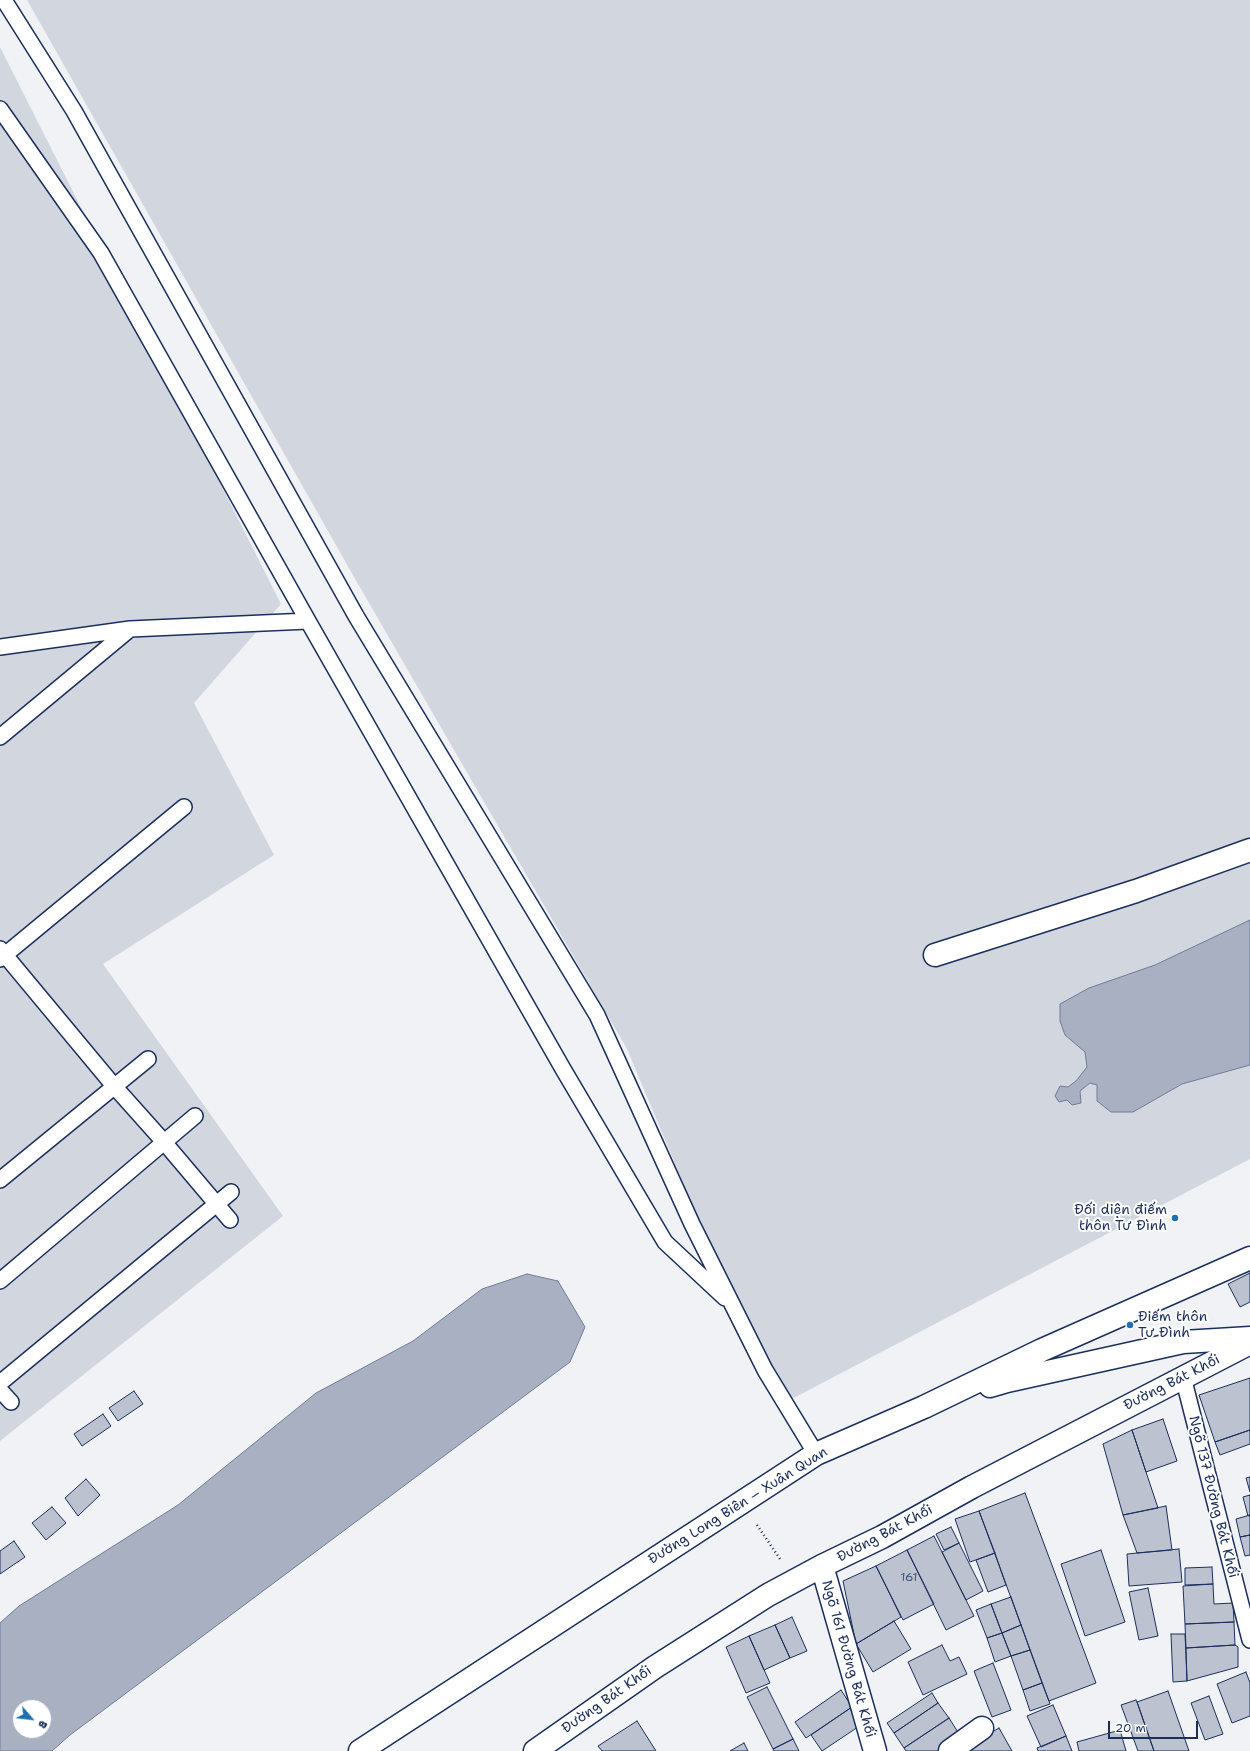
<!DOCTYPE html>
<meta charset="utf-8">
<style>
body{margin:0}
#map{position:relative;width:1250px;height:1751px;overflow:hidden;background:#f1f2f5;font-family:"Shantell Sans",sans-serif}
canvas{display:block}
.north{position:absolute;left:12px;top:1699px;width:40px;height:40px;box-sizing:border-box;background:#fff;border:1px solid #a4acbf;border-radius:50%;rotate:118deg;font-size:11px;font-weight:700;line-height:16px;text-align:center;color:#1b2f5e}
.north::after{content:'';display:block;margin:auto;width:14px;height:18px;background:#1f6fb2;clip-path:polygon(50% 0,100% 100%,50% 72%,0 100%)}
.scale{position:absolute;left:1108px;top:1721px;width:90px;height:18px;box-sizing:border-box;border:2px solid #1b2f5e;border-top:0;padding-left:5px;font-size:12px;line-height:14px;white-space:nowrap;color:#1b2f5e;-webkit-text-stroke:3px #fff;paint-order:stroke}
</style>
<div id="map">
<canvas width="1250" height="1751"></canvas>
<div class="north">B</div>
<div class="scale">20 m</div>
</div>
<script>
const ctx = document.querySelector('canvas').getContext('2d');
ctx.lineJoin = 'round';
function fill(path, color) { ctx.fillStyle = color; ctx.fill(path, 'evenodd'); }
const poly = rows => new Path2D(rows.map(r => 'M' + r).join(''));
function strokePath(path, color, width, dash) { ctx.strokeStyle = color; ctx.lineWidth = width; ctx.lineCap = dash ? 'butt' : 'round'; ctx.setLineDash(dash || []); ctx.stroke(path); }
function drawText(font, color, halo, rows, align = 'center') {
  ctx.font = font + ' "Shantell Sans",sans-serif'; ctx.lineWidth = 4; ctx.setLineDash([]); ctx.textBaseline = 'middle'; ctx.strokeStyle = halo; ctx.fillStyle = color; for (const [text, x, y, turn = 0] of rows) {
    ctx.save(); ctx.translate(x, y); ctx.rotate((+turn || 0) * Math.PI / 180); ctx.textAlign = isNaN(turn) ? turn : align; if (halo) ctx.strokeText(text, 0, 0); ctx.fillText(text, 0, 0); ctx.restore();
  }
}
fill(poly([
 [27,0,1250,0,1250,1159,784,1403,753,1350,627,1049,358,584],
 [0,47,281,604,194,703,274,855,103,964,283,1216,0,1441]
]), '#d2d6df');
const water = poly([
 [1250,920,1250,1065,1182,1084,1133,1112,1111,1112,1097,1101,1097,1085,1090,1083,1080,1091,1081,1103,1072,1105,1067,1100,1059,1102,1055,1096,1060,1086,1068,1087,1076,1081,1087,1067,1085,1052,1065,1035,1060,1021,1060,1004,1089,988,1155,965,1250,920],
 [527,1274,558,1281,585,1327,570,1362,70,1735,52,1751,0,1751,0,1623,19,1606,178,1505,316,1393,413,1341,482,1289,527,1274],
 [20,1707,44,1707,44,1731,20,1731,20,1707]
]);
fill(water, '#a8b0c2');
strokePath(water, '#707c9a', 1);
const building = poly([
 [1250,1273,1250,1302,1240,1307,1228,1284,1250,1273],
 [1250,1378,1250,1430,1215,1442,1199,1395,1250,1378],
 [134,1391,143,1404,118,1421,109,1408,134,1391],
 [103,1414,111,1426,82,1446,74,1434,103,1414],
 [1163,1419,1177,1461,1146,1472,1132,1430,1163,1419],
 [1132,1430,1158,1508,1123,1515,1103,1444,1132,1430],
 [1250,1430,1250,1444,1220,1455,1215,1442,1250,1430],
 [1250,1477,1250,1492,1246,1478,1250,1477],
 [86,1479,100,1495,78,1516,65,1498,86,1479],
 [1025,1493,1096,1683,1049,1701,979,1511,1025,1493],
 [1250,1495,1250,1515,1248,1516,1243,1497,1250,1495],
 [1166,1506,1172,1550,1137,1553,1123,1515,1166,1506],
 [52,1507,66,1523,46,1540,32,1523,52,1507],
 [979,1511,995,1553,970,1562,955,1519,979,1511],
 [1250,1515,1250,1535,1240,1537,1236,1519,1250,1515],
 [951,1527,959,1543,944,1550,936,1534,951,1527],
 [1250,1535,1250,1555,1245,1556,1240,1537,1250,1535],
 [934,1536,974,1616,946,1630,907,1550,934,1536],
 [14,1541,25,1557,0,1574,0,1551,14,1541],
 [959,1543,983,1591,966,1600,942,1552,959,1543],
 [1179,1549,1182,1582,1129,1586,1127,1554,1179,1549],
 [907,1550,934,1604,903,1620,876,1566,907,1550],
 [1101,1550,1125,1622,1085,1636,1061,1564,1101,1550],
 [995,1553,1006,1585,988,1592,976,1560,995,1553],
 [876,1566,901,1617,856,1644,843,1581,876,1566],
 [1212,1567,1213,1584,1185,1585,1185,1568,1212,1567],
 [1213,1584,1214,1604,1233,1603,1234,1622,1185,1624,1183,1586,1213,1584],
 [1148,1588,1158,1636,1139,1640,1129,1592,1148,1588],
 [1011,1597,1021,1625,1002,1633,991,1604,1011,1597],
 [991,1604,1002,1633,987,1638,976,1610,991,1604],
 [792,1617,807,1651,790,1658,775,1625,792,1617],
 [894,1621,911,1649,873,1672,856,1644,894,1621],
 [1234,1622,1235,1645,1186,1648,1185,1624,1234,1622],
 [775,1625,790,1658,764,1670,749,1636,775,1625],
 [1021,1625,1030,1650,1011,1656,1002,1633,1021,1625],
 [1002,1633,1011,1656,995,1662,987,1638,1002,1633],
 [1171,1634,1185,1634,1187,1681,1173,1682,1171,1634],
 [749,1636,770,1683,746,1693,726,1647,749,1636],
 [942,1645,950,1661,959,1657,967,1674,923,1695,908,1662,942,1645],
 [1235,1645,1238,1647,1238,1667,1187,1681,1186,1648,1235,1645],
 [1030,1650,1042,1683,1023,1690,1011,1656,1030,1650],
 [993,1663,1011,1710,992,1717,974,1671,993,1663],
 [1246,1672,1250,1683,1250,1716,1232,1723,1217,1684,1246,1672],
 [1042,1683,1050,1704,1030,1711,1023,1690,1042,1683],
 [767,1687,793,1739,773,1749,747,1697,767,1687],
 [841,1690,852,1707,806,1738,795,1722,841,1690],
 [1168,1691,1189,1751,1154,1751,1137,1702,1168,1691],
 [932,1693,938,1703,894,1733,887,1723,932,1693],
 [1209,1696,1223,1734,1205,1740,1191,1703,1209,1696],
 [1136,1700,1137,1702,1154,1751,1138,1751,1121,1705,1136,1700],
 [938,1703,949,1718,904,1748,894,1733,938,1703],
 [1053,1705,1066,1736,1041,1747,1027,1716,1053,1705],
 [852,1707,864,1723,822,1751,811,1735,852,1707],
 [949,1718,961,1737,940,1751,906,1751,904,1748,949,1718],
 [637,1721,656,1751,602,1751,598,1746,637,1721],
 [999,1728,1012,1751,960,1751,999,1728],
 [1120,1730,1126,1751,1079,1751,1077,1742,1120,1730],
 [1066,1736,1072,1751,1038,1751,1037,1748,1066,1736],
 [793,1739,799,1751,774,1751,773,1749,793,1739],
 [744,1743,748,1751,730,1751,744,1743]
]);
fill(building, '#bcc2d0');
strokePath(building, '#1b2f5e', 1);
const lane = poly([
 [4,0,74,111,356,616,597,1015,692,1224,765,1370,816,1454],
 [0,109,101,253,308,621,563,1069,665,1242,725,1298],
 [0,647,130,629,308,621],
 [0,737,130,629],
 [0,949,114,1086,164,1142,230,1220],
 [0,959,184,807],
 [0,1180,148,1059],
 [0,1281,195,1116],
 [1183,1377,1250,1640],
 [0,1383,231,1192],
 [0,1390,11,1402]
]);
const street = poly([
 [935,955,1136,891,1250,850],
 [822,1566,875,1751],
 [535,1751,655,1667,768,1595,822,1566,882,1537,972,1487,1250,1343],
 [950,1751,982,1728]
]);
const primary = poly([
 [990,1386,1007,1381,1183,1342,1250,1338],
 [360,1751,816,1454,924,1407,1042,1350,1250,1258]
]);
strokePath(lane, '#1b2f5e', 18);
strokePath(street, '#1b2f5e', 25);
strokePath(primary, '#1b2f5e', 25);
strokePath(poly([
 [757,1525,780,1559]
]), '#1b2f5e', 2.5, [1, 3]);
strokePath(lane, '#fff', 15);
strokePath(street, '#fff', 22);
strokePath(primary, '#fff', 22);
for (const [x, y, r, color] of [
 [1175,1218,4,"#1f6fb2"],
 [1130,1325,4,"#1f6fb2"]
]) { const dot = new Path2D(); dot.arc(x, y, r, 0, 2 * Math.PI); ctx.fillStyle = color; ctx.fill(dot); strokePath(dot, '#fff', 1.5); }
drawText('12px', '#43547a', null, [
 ["161",909,1578]
]);
drawText('14px', '#1b2f5e', '#fff', [
 ["Đối diện điếm",1167,1210],
 ["thôn Tư Đình",1167,1226],
 ["Điếm thôn",1138,1317,"left"],
 ["Tư Đình",1138,1333,"left"]
], 'right');
drawText('14px', '#1b2f5e', '#fff', [
 ["Đường Bát Khối",1172,1383,-27],
 ["Ngõ 137 Đường Bát Khối",1213,1497,76],
 ["Đường Long Biên – Xuân Quan",738,1506,-32],
 ["Đường Bát Khối",885,1534,-28],
 ["Ngõ 161 Đường Bát Khối",848,1659,74],
 ["Đường Bát Khối",607,1700,-35]
]);
</script>
